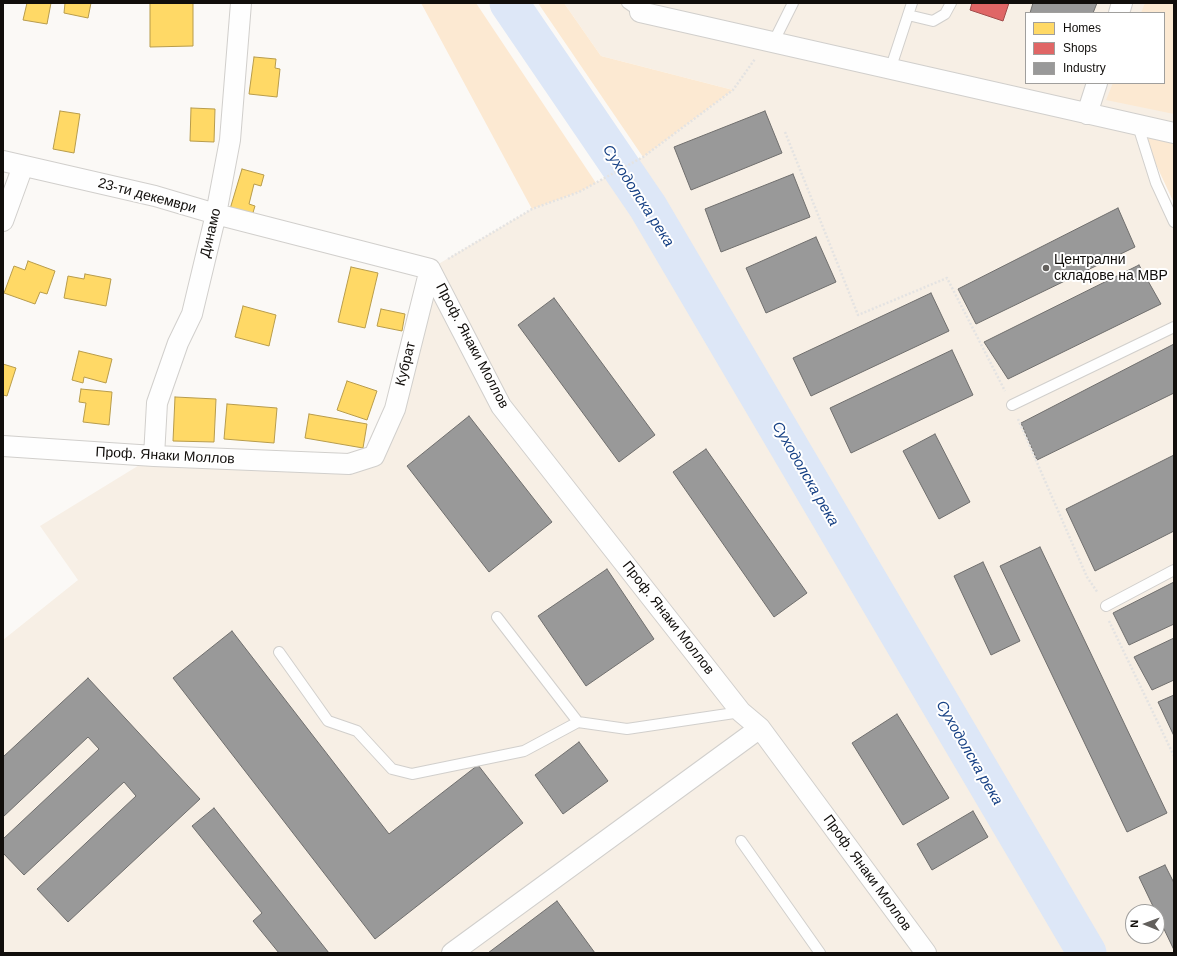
<!DOCTYPE html>
<meta charset="utf-8">
<style>
body{margin:0}
#map{position:relative;width:1177px;height:956px;overflow:hidden;background:#fbf9f6;font-family:Arial,sans-serif}
canvas{display:block}
.frame{position:absolute;inset:0;border:4px solid #110e0b;pointer-events:none}
.legend{position:absolute;left:1025px;top:12px;width:140px;height:72px;box-sizing:border-box;background:#fff;border:1px solid #a09f9d;margin:0;padding:5px 7px;list-style:none;font-size:12px;color:#110e0b}
.legend li{display:flex;align-items:center;gap:8px;height:20px}
.legend b{width:20px;border:1px solid #a09f9d}
.north{position:absolute;left:1125px;top:904px;width:40px;height:40px;box-sizing:border-box;background:#fff;border:1px solid #a09f9d;border-radius:50%;rotate:271deg;font-size:11px;font-weight:700;line-height:16px;text-align:center;color:#110e0b}
.north::after{content:'';display:block;margin:auto;width:14px;height:18px;background:#63605d;clip-path:polygon(50% 0,100% 100%,50% 72%,0 100%)}
</style>
<div id="map">
<canvas width="1177" height="956"></canvas>
<div class="frame"></div>
<ul class="legend">
<li><b style="height:11px;background:#ffd966"></b>Homes</li>
<li><b style="height:11px;background:#e06666"></b>Shops</li>
<li><b style="height:11px;background:#999"></b>Industry</li>
</ul>
<div class="north">N</div>
</div>
<script>
const ctx = document.querySelector('canvas').getContext('2d');
ctx.lineJoin = 'round';
function fill(path, color) { ctx.fillStyle = color; ctx.fill(path, 'evenodd'); }
const poly = rows => new Path2D(rows.map(r => 'M' + r).join(''));
function strokePath(path, color, width, dash) { ctx.strokeStyle = color; ctx.lineWidth = width; ctx.lineCap = dash ? 'butt' : 'round'; ctx.setLineDash(dash || []); ctx.stroke(path); }
function drawText(font, color, halo, rows, align = 'center') {
  ctx.font = font + ' Arial,sans-serif'; ctx.lineWidth = 4; ctx.setLineDash([]); ctx.textBaseline = 'middle'; ctx.strokeStyle = halo; ctx.fillStyle = color; for (const [text, x, y, turn = 0] of rows) {
    ctx.save(); ctx.translate(x, y); ctx.rotate((+turn || 0) * Math.PI / 180); ctx.textAlign = isNaN(turn) ? turn : align; if (halo) ctx.strokeText(text, 0, 0); ctx.fillText(text, 0, 0); ctx.restore();
  }
}
fill(poly([
 [564,3,1174,3,1174,133,1138,126,1174,208,1174,953,3,953,3,640,78,580,40,526,154,456,374,456,430,269,532,209,579,192,643,157,733,90,601,56],
 [1026,13,1164,13,1164,83,1026,83],
 [1133,912,1157,912,1157,936,1133,936]
]), '#f7efe5');
fill(poly([
 [421,3,476,3,596,183,579,192,532,209],
 [538,3,564,3,601,56,733,90,643,157],
 [1145,3,1174,3,1174,114,1106,100,1113,83,1164,83,1164,13,1141,13],
 [1138,126,1174,133,1174,203]
]), '#fce9d2');
const homes = poly([
 [27,3,51,3,47,24,23,20,27,3],
 [65,3,91,3,88,18,64,13,65,3],
 [150,3,193,3,193,46,150,47,150,3],
 [254,57,276,59,275,68,280,69,277,97,249,94,254,57],
 [191,108,215,109,214,142,190,141,191,108],
 [60,111,80,114,74,153,53,149,60,111],
 [242,169,264,175,261,186,254,184,249,204,255,206,252,216,230,209,242,169],
 [28,261,55,271,47,294,40,292,35,304,4,293,14,266,25,270,28,261],
 [351,267,378,273,365,328,338,322,351,267],
 [85,274,111,279,106,306,64,298,68,276,84,279,85,274],
 [243,306,276,315,269,346,235,337,243,306],
 [381,309,405,314,402,331,377,326,381,309],
 [79,351,112,359,106,383,84,377,83,383,72,380,79,351],
 [3,364,16,368,7,396,3,395,3,364],
 [347,381,377,391,367,420,337,410,347,381],
 [81,389,112,392,109,425,83,422,86,403,79,402,81,389],
 [175,397,216,399,214,442,173,441,175,397],
 [227,404,277,408,274,443,224,439,227,404],
 [309,414,367,424,363,448,305,438,309,414]
]);
fill(homes, '#ffd966');
strokePath(homes, '#b89c4b', 1);
const shops = poly([
 [972,3,1009,3,1003,21,970,10,972,3]
]);
fill(shops, '#e06666');
strokePath(shops, '#a24c4b', 1);
const industry = poly([
 [1033,3,1097,3,1093,13,1030,13,1033,3],
 [765,111,782,153,691,190,674,147,765,111],
 [793,174,810,217,721,252,705,209,793,174],
 [1118,208,1135,247,976,324,958,289,1118,208],
 [816,237,836,282,766,313,746,268,816,237],
 [1139,265,1161,304,1008,379,984,342,1139,265],
 [931,293,949,331,811,396,793,358,931,293],
 [554,298,655,435,619,462,518,325,554,298],
 [1174,344,1174,393,1037,460,1021,423,1174,344],
 [952,350,973,395,851,453,830,408,952,350],
 [469,416,552,522,489,572,407,466,469,416],
 [935,434,970,502,939,519,903,451,935,434],
 [706,449,807,593,774,617,673,472,706,449],
 [1174,455,1174,531,1095,571,1066,509,1174,455],
 [1040,547,1167,813,1127,832,1000,566,1040,547],
 [983,562,1020,641,991,655,954,576,983,562],
 [607,569,654,639,586,686,538,616,607,569],
 [1174,582,1174,624,1129,645,1113,613,1174,582],
 [232,631,389,834,478,765,523,823,375,939,173,678,232,631],
 [1174,638,1174,680,1152,690,1134,657,1174,638],
 [88,678,200,799,68,922,37,889,136,796,124,782,24,875,3,853,3,839,99,749,88,737,3,817,3,757,88,678],
 [1174,695,1174,736,1158,702,1174,695],
 [897,714,949,798,903,825,852,743,897,714],
 [579,742,608,781,563,814,535,775,579,742],
 [214,808,329,953,279,953,253,921,262,913,192,826,214,808],
 [973,811,988,837,932,870,917,844,973,811],
 [1165,865,1174,883,1174,950,1139,877,1165,865],
 [557,901,595,953,488,953,557,901]
]);
fill(industry, '#999');
strokePath(industry, '#706f6e', 1);
strokePath(poly([
 [509,3,648,207,1087,953]
]), '#dde7f7', 39);
const lane = poly([
 [627,3,640,12],
 [908,15,933,21,945,14,951,3],
 [773,43,793,3],
 [890,70,912,3],
 [1138,126,1156,183,1174,222],
 [1012,405,1174,327],
 [1106,606,1174,570],
 [497,617,578,722],
 [279,652,328,721,357,731,392,769,412,774,524,751,578,722,627,729,741,712],
 [741,841,820,953]
]);
const street = poly([
 [640,12,1174,133],
 [1119,13,1122,3],
 [1087,114,1097,83],
 [3,161,155,196,216,214,430,269],
 [3,221,23,166],
 [430,269,501,406,741,712,760,728,926,953],
 [3,446,154,456,349,464,374,456,395,409,430,269],
 [154,456,157,403,178,343,192,314,216,214,230,140,241,3],
 [452,953,760,728]
]);
strokePath(lane, '#d1cfcc', 12);
strokePath(street, '#d1cfcc', 22);
strokePath(poly([
 [785,132,858,315,947,278,1005,391],
 [448,259,532,209,579,192,643,157,733,90,755,59],
 [1018,419,1087,577,1098,593],
 [1109,621,1174,756]
]), '#e4e3e2', 2.5, [2, 2]);
strokePath(lane, '#fefefe', 10);
strokePath(street, '#fefefe', 20);
for (const [x, y, r, color] of [
 [1046,268,4,"#63605d"]
]) { const dot = new Path2D(); dot.arc(x, y, r, 0, 2 * Math.PI); ctx.fillStyle = color; ctx.fill(dot); strokePath(dot, '#fff', 1.5); }
drawText('14px', '#110e0b', '#fff', [
 ["23-ти декември",147,196,15],
 ["Динамо",211,233,-77],
 ["Проф. Янаки Моллов",472,346,62],
 ["Кубрат",406,364,-76],
 ["Проф. Янаки Моллов",165,456,3],
 ["Проф. Янаки Моллов",668,618,52],
 ["Проф. Янаки Моллов",867,873,54]
]);
drawText('14px', '#110e0b', '#fff', [
 ["Централни",1054,260],
 ["складове на МВР",1054,276]
], 'left');
drawText('italic 15px', '#174185', '#fff', [
 ["Суходолска река",638,196,57],
 ["Суходолска река",805,474,60],
 ["Суходолска река",969,753,60]
]);
</script>
